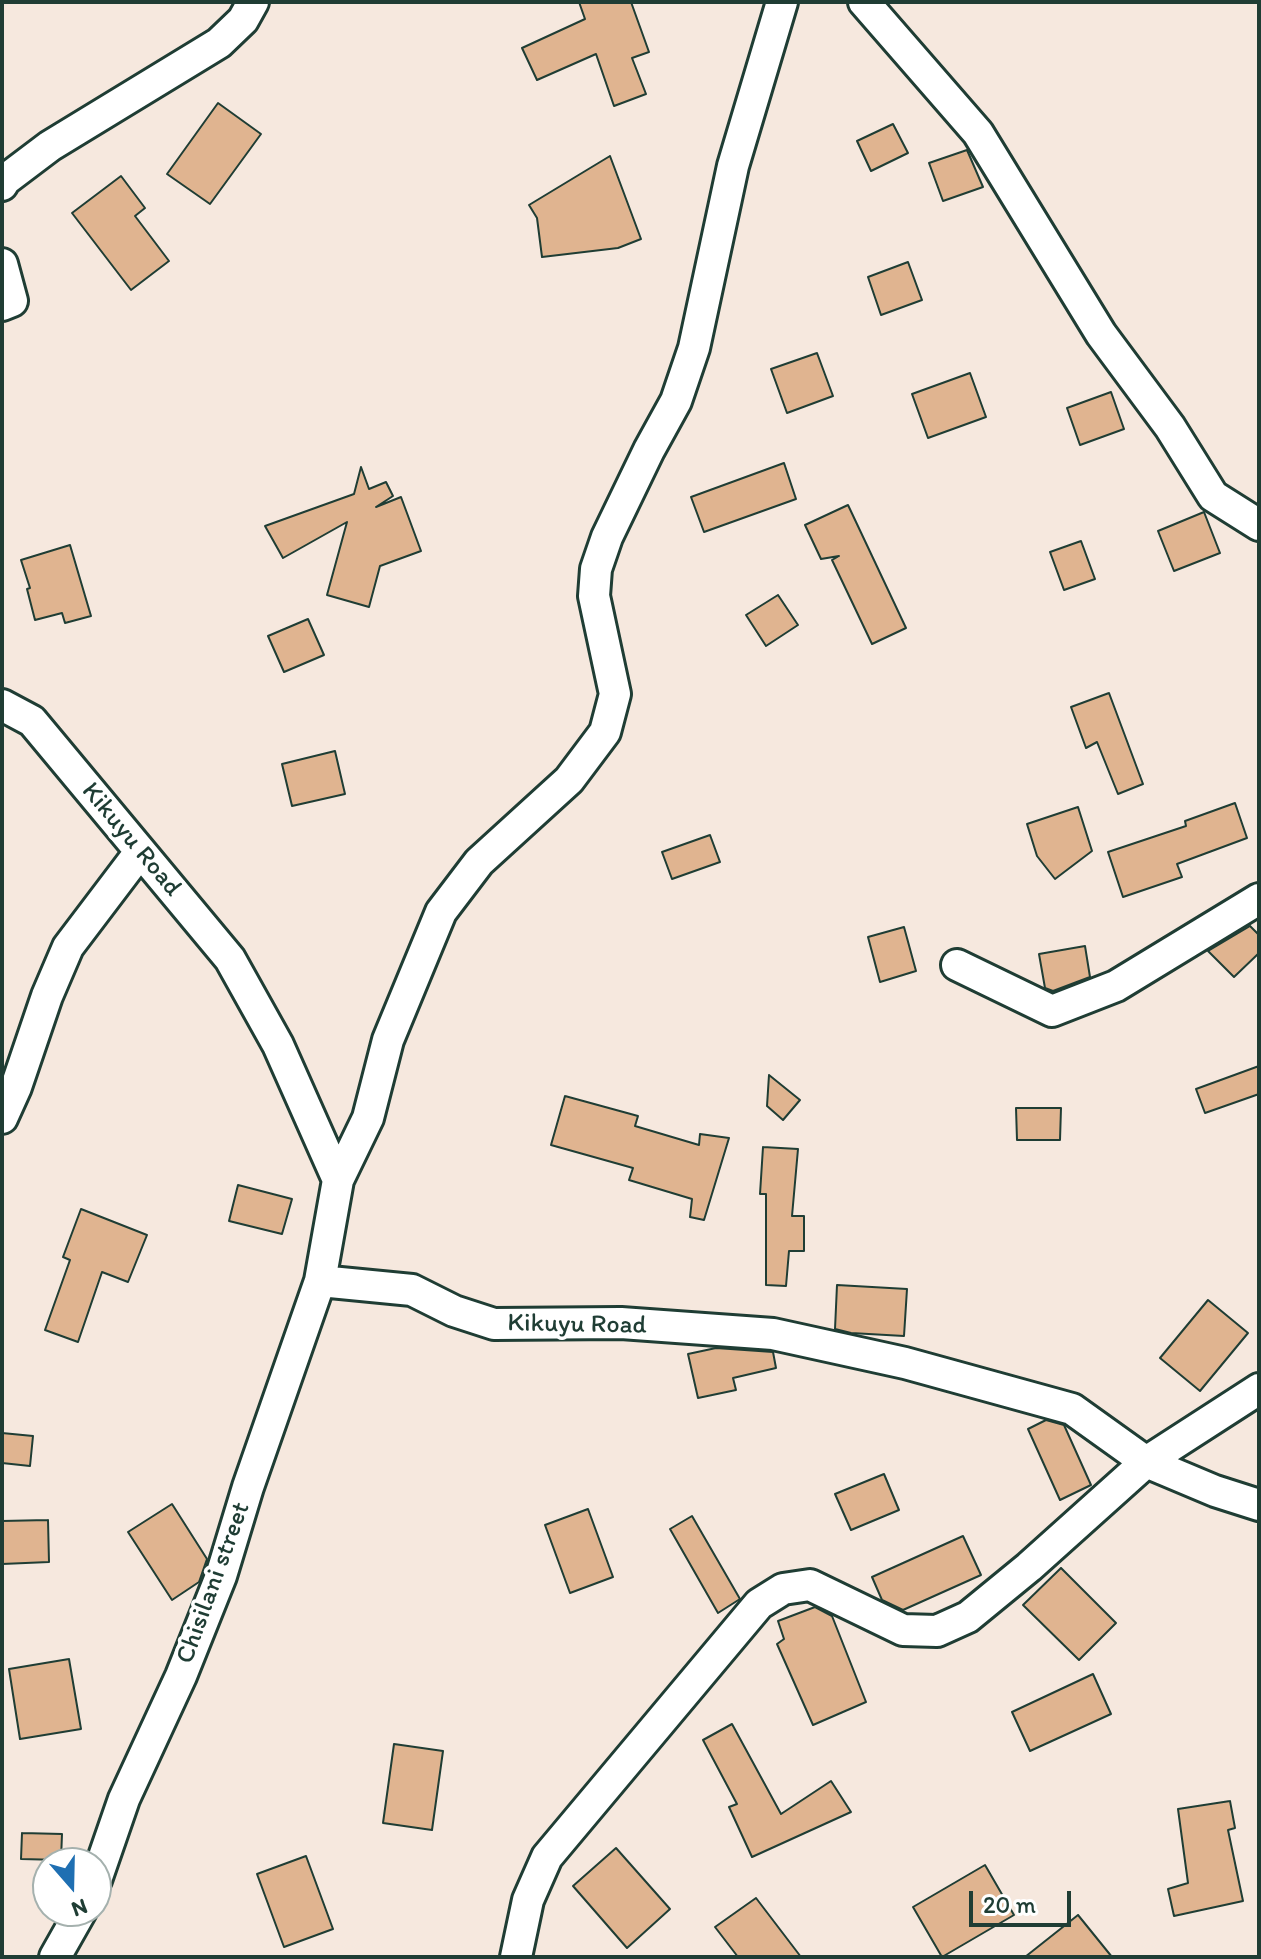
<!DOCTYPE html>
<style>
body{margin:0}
#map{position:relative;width:1261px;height:1959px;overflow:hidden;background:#f6e8de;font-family:Itim,sans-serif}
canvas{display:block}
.frame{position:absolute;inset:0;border:4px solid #1f3d34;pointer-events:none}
.north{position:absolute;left:32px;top:1847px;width:80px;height:80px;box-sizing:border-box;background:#fff;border:2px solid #a5b1ae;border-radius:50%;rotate:160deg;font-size:22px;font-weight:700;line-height:32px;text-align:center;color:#1f3d34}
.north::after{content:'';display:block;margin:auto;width:28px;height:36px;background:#1f6fb2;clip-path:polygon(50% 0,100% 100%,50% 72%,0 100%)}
.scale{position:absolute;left:969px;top:1891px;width:102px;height:36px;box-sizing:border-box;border:4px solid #1f3d34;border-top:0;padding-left:10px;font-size:24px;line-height:28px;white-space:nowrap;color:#1f3d34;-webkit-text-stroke:6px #fff;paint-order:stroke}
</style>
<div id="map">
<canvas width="1261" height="1959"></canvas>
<div class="frame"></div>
<div class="north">N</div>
<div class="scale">20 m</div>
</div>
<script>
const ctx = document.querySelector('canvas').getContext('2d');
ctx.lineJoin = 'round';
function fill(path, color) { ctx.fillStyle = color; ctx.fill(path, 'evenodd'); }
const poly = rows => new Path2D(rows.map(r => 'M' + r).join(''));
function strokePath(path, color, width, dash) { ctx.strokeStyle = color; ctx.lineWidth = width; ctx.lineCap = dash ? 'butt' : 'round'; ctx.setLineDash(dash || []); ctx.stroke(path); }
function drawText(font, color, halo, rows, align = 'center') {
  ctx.font = font + ' Itim,sans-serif'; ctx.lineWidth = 7; ctx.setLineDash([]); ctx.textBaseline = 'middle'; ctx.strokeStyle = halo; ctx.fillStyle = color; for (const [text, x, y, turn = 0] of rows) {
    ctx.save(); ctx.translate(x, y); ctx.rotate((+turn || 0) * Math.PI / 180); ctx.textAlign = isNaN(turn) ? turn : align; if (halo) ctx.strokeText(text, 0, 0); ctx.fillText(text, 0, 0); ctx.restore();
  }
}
const building = poly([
 [579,2,631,2,649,52,632,58,646,94,614,106,596,54,537,80,522,48,585,19,579,2],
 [218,103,261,134,210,204,167,174,218,103],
 [893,124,908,153,871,171,857,141,893,124],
 [967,150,983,187,943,201,929,163,967,150],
 [610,156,641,239,618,248,542,257,537,218,529,205,610,156],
 [121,176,145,208,135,216,169,261,131,290,72,213,121,176],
 [908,262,922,300,881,315,868,277,908,262],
 [817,353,833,396,787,413,771,369,817,353],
 [970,373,986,417,928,438,912,394,970,373],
 [1111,392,1124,429,1080,445,1067,408,1111,392],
 [784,463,796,499,704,532,691,497,784,463],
 [361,467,369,489,386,482,393,496,376,507,401,497,421,551,380,566,369,607,327,595,347,522,283,558,265,526,354,494,361,467],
 [848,505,906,628,872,644,832,560,839,556,821,559,805,525,848,505],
 [1204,512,1220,553,1174,571,1158,531,1204,512],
 [1081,541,1095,579,1064,590,1050,552,1081,541],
 [70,545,91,616,65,623,62,613,35,620,27,589,30,588,21,560,70,545],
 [778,595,798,625,766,646,746,615,778,595],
 [308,619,324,655,284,672,268,636,308,619],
 [1109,693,1143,784,1118,794,1097,742,1086,748,1071,707,1109,693],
 [335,751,345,794,292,806,282,764,335,751],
 [1235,803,1247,838,1177,864,1182,877,1123,897,1108,852,1186,826,1185,821,1235,803],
 [1078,807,1092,851,1055,879,1037,856,1027,824,1078,807],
 [710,835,720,862,672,879,662,852,710,835],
 [1250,926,1259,935,1259,953,1234,977,1208,951,1250,926],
 [904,927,916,971,880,982,868,937,904,927],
 [1085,946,1090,977,1053,991,1045,988,1039,954,1085,946],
 [1259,1066,1259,1094,1205,1113,1196,1089,1259,1066],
 [769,1075,800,1100,783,1120,767,1106,769,1075],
 [565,1096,638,1116,635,1126,699,1145,700,1134,729,1138,704,1220,690,1217,692,1199,629,1180,633,1168,551,1145,565,1096],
 [1016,1108,1061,1108,1060,1140,1017,1140,1016,1108],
 [763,1147,798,1149,792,1216,804,1216,804,1251,789,1251,786,1286,766,1285,766,1194,760,1194,763,1147],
 [238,1185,292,1199,282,1234,229,1221,238,1185],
 [81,1209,147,1235,128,1282,102,1272,78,1342,45,1330,70,1260,63,1257,81,1209],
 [837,1285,907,1289,904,1336,851,1333,835,1329,837,1285],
 [1208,1300,1248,1333,1200,1391,1160,1358,1208,1300],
 [716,1348,773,1352,776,1368,733,1378,736,1390,698,1398,688,1354,716,1348],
 [1046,1420,1064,1425,1091,1485,1060,1500,1028,1429,1046,1420],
 [2,1433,33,1436,30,1466,2,1463,2,1433],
 [884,1474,899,1510,851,1530,835,1494,884,1474],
 [172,1504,207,1559,199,1582,172,1600,128,1532,172,1504],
 [588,1509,613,1577,570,1593,545,1525,588,1509],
 [692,1516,740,1599,718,1613,670,1529,692,1516],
 [48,1520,49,1562,2,1564,2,1521,48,1520],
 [963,1536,981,1575,903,1610,882,1600,872,1577,963,1536],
 [1061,1568,1116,1623,1079,1660,1023,1605,1061,1568],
 [815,1607,832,1616,866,1702,813,1725,777,1644,784,1639,778,1621,815,1607],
 [69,1659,81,1729,20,1739,9,1669,69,1659],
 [1093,1674,1111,1714,1030,1751,1012,1712,1093,1674],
 [732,1724,781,1814,831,1781,851,1812,752,1857,729,1807,737,1804,703,1740,732,1724],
 [394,1744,443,1751,432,1830,383,1823,394,1744],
 [1230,1801,1235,1828,1228,1830,1243,1901,1174,1916,1168,1889,1188,1883,1178,1809,1230,1801],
 [22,1833,62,1834,61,1860,21,1859,22,1833],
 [616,1848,670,1909,627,1948,573,1886,616,1848],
 [306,1856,333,1929,284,1947,257,1874,306,1856],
 [985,1865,1014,1915,942,1957,913,1907,985,1865],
 [756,1898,801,1957,738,1957,715,1927,756,1898],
 [1078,1915,1112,1957,1025,1957,1078,1915]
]);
fill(building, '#e0b490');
strokePath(building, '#1f3d34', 2);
const street = poly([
 [864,2,978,133,1101,334,1170,427,1213,496,1259,525],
 [2,185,5,180,50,146,219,43,243,20,253,2],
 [2,264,12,301,2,305],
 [2,705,32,721,230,959,278,1045,338,1180,320,1281,412,1290,454,1311,494,1324,621,1323,773,1334,905,1363,1072,1409,1146,1462,1215,1491,1259,1505],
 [957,965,1052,1011,1116,986,1259,899],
 [2,1118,16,1087,47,996,68,947,140,852],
 [338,1180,368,1118,388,1040,441,912,479,862,569,780,605,732,615,694,594,596,596,569,607,537,649,450,676,401,694,348,733,166,782,2],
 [96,1880,124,1799,181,1676,221,1576,248,1487,320,1281],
 [55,1957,81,1911],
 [516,1957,528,1900,547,1857,759,1604,783,1589,810,1585,903,1630,937,1631,968,1617,1029,1567,1146,1462,1259,1389]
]);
strokePath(street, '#1f3d34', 36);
strokePath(street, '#fff', 30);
drawText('26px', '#1f3d34', '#fff', [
 ["Kikuyu Road",131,840,50],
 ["Kikuyu Road",577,1325,1],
 ["Chisilani street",214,1583,-70]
]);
</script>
